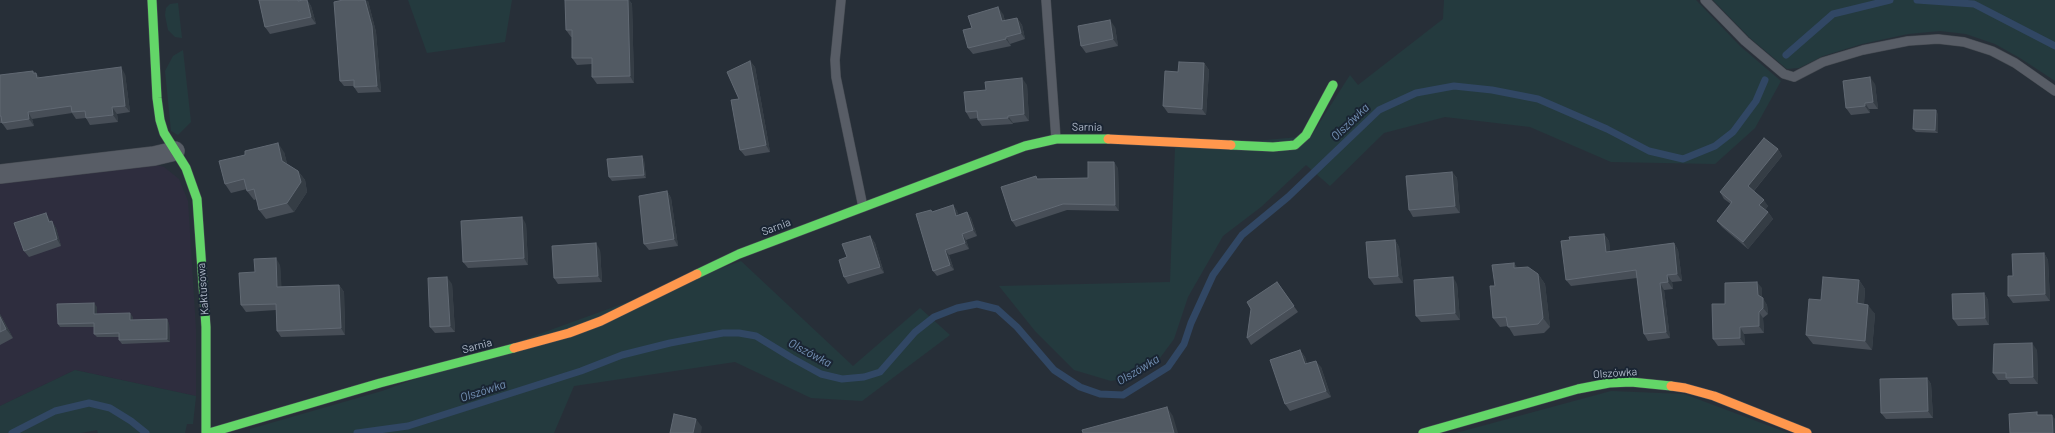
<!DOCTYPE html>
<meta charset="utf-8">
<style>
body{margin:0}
canvas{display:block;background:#272f38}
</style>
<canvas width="2055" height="433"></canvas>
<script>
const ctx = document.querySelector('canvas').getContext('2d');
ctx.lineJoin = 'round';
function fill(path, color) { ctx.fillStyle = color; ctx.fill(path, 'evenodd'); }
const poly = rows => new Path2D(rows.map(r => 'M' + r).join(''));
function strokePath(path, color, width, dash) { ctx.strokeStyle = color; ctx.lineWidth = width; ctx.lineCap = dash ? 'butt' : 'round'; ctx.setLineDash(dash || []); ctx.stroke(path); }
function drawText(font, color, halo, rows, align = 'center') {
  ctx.font = font + ' Barlow,sans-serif'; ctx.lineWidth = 4; ctx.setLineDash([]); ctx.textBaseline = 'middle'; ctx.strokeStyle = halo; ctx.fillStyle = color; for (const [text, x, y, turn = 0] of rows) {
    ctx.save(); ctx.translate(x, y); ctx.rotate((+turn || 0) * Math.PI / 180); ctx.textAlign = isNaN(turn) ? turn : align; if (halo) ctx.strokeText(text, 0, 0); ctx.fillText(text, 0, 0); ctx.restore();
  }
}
fill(poly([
 [154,164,164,167,179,179,188,201,196,329,196,396,75,370,0,406,0,181]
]), '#2e2d3e');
fill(poly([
 [408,0,512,0,505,42,427,53],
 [1444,0,1696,0,1740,46,1781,81,1755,128,1715,164,1611,162,1530,127,1445,117,1384,133,1330,186,1306,165,1261,207,1223,236,1188,297,1174,339,1157,362,1134,376,1111,381,1074,370,1035,331,999,286,1170,282,1175,148,1311,136,1350,75,1358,85,1443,19],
 [1713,0,2055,0,2055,81,2020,58,1995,44,1966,34,1940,31,1908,34,1862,44,1823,56,1799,68,1787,69,1750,38],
 [178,3,182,38,175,37,168,30,165,15,166,8,170,4],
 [183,50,191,122,178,135,171,131,165,71,173,56],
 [741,261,853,366,920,308,950,335,862,401,811,398,735,362,574,386,554,433,250,433,250,429,382,391],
 [75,370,196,396,193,424,187,424,185,433,98,433,97,430,81,433,0,433,0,406],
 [1611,391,1684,394,1788,433,1456,433]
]), '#243a3e');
strokePath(poly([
 [1917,0,1974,4,2055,46],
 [1786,55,1833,14,1890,0],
 [12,433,55,411,89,403,110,408,131,421,146,433],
 [357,433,408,426,581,371,622,355,670,343,723,333,739,333,756,336,792,358,821,374,842,379,864,377,880,372,915,332,934,317,957,308,977,304,997,309,1017,327,1054,370,1080,387,1100,394,1123,395,1168,367,1184,344,1191,323,1213,275,1242,235,1288,197,1379,110,1416,93,1454,86,1492,90,1538,99,1607,129,1649,151,1683,159,1715,146,1733,132,1756,101,1765,80]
]), '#314764', 7);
const lane = poly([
 [841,0,835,60,836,77,863,207],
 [1046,0,1056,139],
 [1705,0,1745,41,1784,74,1794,77,1823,62,1863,50,1908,41,1938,39,1964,42,1992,51,2015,63,2055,91]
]);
const street = poly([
 [0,174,154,156,175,151]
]);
const fast = poly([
 [152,0,157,98,160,120,164,133,186,168,197,199,206,327,206,433],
 [1231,145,1273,147,1295,145,1306,135,1333,85],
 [697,274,739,254,1025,146,1056,139,1108,139],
 [209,433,380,383,514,348],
 [1423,433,1578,389,1609,383,1631,382,1671,386]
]);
const slow = poly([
 [1108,139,1231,145],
 [514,348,569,333,601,321,697,274],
 [1671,386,1685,388,1714,396,1807,433]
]);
strokePath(lane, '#464b52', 10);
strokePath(street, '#464b52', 20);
strokePath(fast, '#464b52', 10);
strokePath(slow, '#464b52', 10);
strokePath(lane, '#585d66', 9);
strokePath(street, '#585d66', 19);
strokePath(fast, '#63d668', 9);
strokePath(slow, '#ff974d', 9);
fill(poly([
 [259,0,307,0,311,6,316,24,270,34,265,27],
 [565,0,629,0,632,4,634,83,597,84,592,77,592,64,577,65,572,58,572,37,571,37,566,30],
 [368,1,376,32,381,92,358,93,354,87,354,86,344,86,340,81],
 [1003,14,1005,21,1017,18,1022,25,1025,39,1010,44,1011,46,973,54,968,48,972,28],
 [1115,27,1118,46,1086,53,1081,46],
 [750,61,755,67,770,152,745,156,740,150,739,99],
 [1204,63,1209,70,1206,115,1168,113,1163,106,1178,72],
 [34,73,39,78,125,74,130,112,117,114,118,122,90,125,86,118,76,119,72,113,32,119,34,126,7,130,2,123,0,123,0,75],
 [1875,84,1878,109,1869,109,1870,113,1851,115,1846,108],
 [1027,85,1029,121,1013,123,1013,124,982,126,978,120,978,118,970,119,966,112,986,90],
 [1938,114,1938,133,1916,132,1913,129],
 [1778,149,1782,156,1754,191,1768,206,1765,210,1768,212,1773,219,1748,249,1722,227,1717,221,1731,204,1724,199,1720,192],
 [284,152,287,164,298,171,305,180,307,192,294,212,266,219,259,210,257,199,254,200,247,191,247,189,231,193,225,184],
 [642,156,644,160,646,178,612,181,609,177],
 [1118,168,1119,211,1067,210,1016,227,1012,221,1039,179,1088,178],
 [1452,172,1457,178,1460,213,1413,217,1409,210],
 [667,191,671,198,678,246,649,250,644,244],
 [953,205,957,211,958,215,967,212,971,218,977,236,966,240,969,249,949,255,954,270,937,276,933,271,932,212],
 [50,220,56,228,61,246,29,257,24,251],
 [526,224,528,265,468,268,463,262],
 [1604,234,1609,241,1610,252,1674,243,1678,250,1682,281,1672,282,1673,289,1664,290,1670,338,1648,341,1644,334,1637,278,1571,286,1566,280],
 [870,236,875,243,884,273,848,284,844,277],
 [1395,240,1399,247,1403,283,1374,285,1369,278],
 [600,250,602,282,558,284,554,278],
 [2044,253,2048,260,2050,301,2013,303,2008,296,2013,276],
 [1514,263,1517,268,1538,274,1545,284,1550,327,1544,333,1514,336,1508,326,1500,327,1493,318,1495,286],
 [280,265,281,287,339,285,344,292,345,335,281,337,277,331,276,310,246,312,241,305,255,272],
 [1859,280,1865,289,1864,304,1875,314,1872,350,1813,344,1806,335,1821,300],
 [1277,282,1298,312,1251,345,1247,338],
 [452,284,455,332,435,333,430,327],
 [1457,284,1460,320,1421,322,1416,316],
 [1762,288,1762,298,1767,305,1768,314,1763,318,1764,333,1744,334,1745,345,1718,346,1713,339,1725,304],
 [1984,293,1988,300,1989,325,1958,326,1953,319],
 [97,307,97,314,133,317,133,320,169,323,170,342,122,344,119,340,119,337,97,337,94,334,94,327,60,327,58,324],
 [0,314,13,338,0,345],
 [1300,350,1305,357,1307,364,1321,367,1331,397,1290,411,1285,404],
 [2037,350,2038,384,2010,384,2007,380,1998,380,1993,373],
 [1927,378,1931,384,1933,418,1886,419,1881,413]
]), '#474e57');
fill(poly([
 [307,0,311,6,316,24,311,17],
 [365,0,368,1,376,32,381,92,377,86],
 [628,0,629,0,632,4,634,83,630,76],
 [998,7,1003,14,1007,28,1002,21],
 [1017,18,1022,25,1025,39,1021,33],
 [1110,20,1115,27,1118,46,1113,39],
 [1006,37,1010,44,1011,46,1006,39],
 [750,61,755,67,770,152,766,145],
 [1204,63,1209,70,1206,115,1202,109],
 [121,67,125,74,130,112,125,106],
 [33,71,36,76,36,73,41,79,41,85,33,73],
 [1870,77,1875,84,1878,109,1873,102],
 [1022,78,1027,85,1029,121,1024,114],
 [1865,103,1869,109,1870,113,1865,106],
 [112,107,117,114,118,122,113,115],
 [1936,110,1938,114,1938,133,1935,130],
 [28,112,32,119,34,126,29,119],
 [1008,116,1013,123,1013,124,1008,118],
 [278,143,284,152,289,170,282,161],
 [1778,149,1782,156,1752,193,1748,186],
 [642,156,644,160,646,178,644,175],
 [1114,162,1118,168,1119,211,1115,205],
 [298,171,305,180,307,192,294,212,287,203],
 [1452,172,1457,178,1460,213,1455,206],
 [667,191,671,198,678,246,674,239],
 [1764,200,1768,206,1764,212,1759,205],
 [953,205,957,211,960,222,956,216],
 [967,212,971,218,977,236,973,230],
 [1768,212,1773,219,1748,249,1743,242],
 [46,213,50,220,54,228,49,222],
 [522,217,526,224,528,265,524,258],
 [52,221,56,228,61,246,57,239],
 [962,234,966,240,969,249,965,243],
 [1604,234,1609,241,1611,259,1606,252],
 [870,236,875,243,884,273,880,267],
 [1395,240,1399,247,1403,283,1398,276],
 [596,243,600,250,602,282,598,276],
 [1674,243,1678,250,1682,281,1677,274],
 [945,250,949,255,954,270,950,265],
 [2044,253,2048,260,2050,301,2045,294],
 [276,258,280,265,282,293,277,287],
 [1514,263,1520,272,1514,268],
 [1538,274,1545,284,1550,327,1543,318],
 [1667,275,1672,282,1673,289,1668,282],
 [447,277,452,284,455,332,450,326],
 [1453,277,1457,284,1460,320,1455,313],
 [1859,280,1865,289,1863,313,1857,303],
 [1757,282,1762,288,1762,302,1758,295],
 [1660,283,1664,290,1670,338,1666,332],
 [339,285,344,292,345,335,341,328],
 [1984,293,1988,300,1989,325,1985,318],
 [1763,298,1767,305,1768,314,1763,308],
 [94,303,97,307,97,317,94,314],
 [1868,305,1875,314,1872,350,1865,341],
 [1759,312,1763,318,1764,333,1759,326],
 [130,313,133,317,133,324,130,320],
 [0,314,13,338,6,329,0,317],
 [167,319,169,323,170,342,167,339],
 [1740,327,1744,334,1745,345,1740,338],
 [2032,343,2037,350,2038,384,2033,377],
 [1300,350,1305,357,1309,371,1305,364],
 [1316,361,1321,367,1331,397,1326,391],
 [1927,378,1931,384,1933,418,1928,411],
 [1167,407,1173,416,1178,433,1174,433],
 [2052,415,2055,419,2055,433,2053,433],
 [696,419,702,427,701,433,693,433]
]), '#353d45');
const building = poly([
 [259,0,298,0,298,1,303,0,307,0,311,17,265,27,259,0],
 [343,0,365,0,372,26,377,86,354,87,354,80,340,81,334,2,343,0],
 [565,0,628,0,630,76,592,77,592,58,572,58,572,30,566,30,565,0],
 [998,7,1002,21,1017,18,1021,33,1006,37,1006,39,968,48,963,30,972,28,968,16,998,7],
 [1110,20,1113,39,1081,46,1078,26,1110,20],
 [750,61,766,145,740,150,731,100,739,99,727,72,750,61],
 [1179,62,1204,63,1202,109,1163,106,1165,71,1178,72,1179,62],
 [121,67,125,106,112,107,113,115,86,118,85,111,72,112,71,106,28,112,29,119,2,123,1,116,0,116,0,75,33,71,33,73,36,73,37,78,121,67],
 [1870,77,1873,102,1865,103,1865,106,1846,108,1843,81,1870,77],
 [1022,78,1024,114,1008,116,1008,118,978,120,977,111,966,112,964,92,986,90,985,82,1022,78],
 [1914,110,1936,110,1935,130,1913,129,1914,110],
 [1764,138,1778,149,1748,186,1764,200,1759,205,1768,212,1743,242,1717,221,1732,202,1720,192,1764,138],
 [278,143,282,161,298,171,301,182,287,203,259,210,254,189,247,191,244,179,225,184,219,161,245,155,245,151,278,143],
 [642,156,644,175,609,177,607,159,642,156],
 [1088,162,1114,162,1115,205,1063,204,1012,221,1001,187,1036,176,1037,179,1088,178,1088,162],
 [1452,172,1455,206,1409,210,1406,176,1452,172],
 [667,191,674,239,644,244,639,196,667,191],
 [953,205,956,216,967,212,973,230,962,234,965,243,945,250,950,265,933,271,916,214,931,210,932,212,953,205],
 [46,213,49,222,52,221,57,239,24,251,14,223,46,213],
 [522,217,524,258,463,262,461,221,522,217],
 [1604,234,1606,252,1674,243,1677,274,1667,275,1668,282,1660,283,1666,332,1644,334,1636,270,1566,280,1561,241,1570,240,1569,237,1604,234],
 [870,236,880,267,844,277,839,260,847,257,842,244,870,236],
 [1395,240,1398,276,1369,278,1366,242,1395,240],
 [596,243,598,276,554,278,552,246,596,243],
 [2044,253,2045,294,2008,296,2008,276,2013,276,2012,254,2044,253],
 [276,258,277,287,339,285,341,328,277,331,276,304,241,305,239,273,255,272,254,259,276,258],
 [1514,263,1514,268,1528,267,1538,274,1543,318,1538,324,1508,327,1506,317,1493,318,1490,286,1495,286,1492,265,1514,263],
 [447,277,450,326,430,327,428,278,447,277],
 [1453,277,1455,313,1416,316,1414,280,1453,277],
 [1823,277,1859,280,1857,303,1868,305,1865,341,1806,335,1809,299,1821,300,1823,277],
 [1277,282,1294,306,1247,338,1251,309,1247,302,1277,282],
 [1757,282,1758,295,1763,298,1763,308,1759,312,1759,326,1740,327,1740,338,1713,339,1712,304,1725,304,1725,283,1757,282],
 [1984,293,1985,318,1953,319,1952,294,1984,293],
 [94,303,94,314,130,313,130,320,167,319,167,339,119,340,119,333,94,334,94,323,58,324,57,304,94,303],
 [0,317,6,329,0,332,0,317],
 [2032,343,2033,377,2006,378,2006,373,1993,373,1994,344,2032,343],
 [1300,350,1305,364,1316,361,1326,391,1285,404,1270,360,1300,350],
 [1927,378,1928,411,1881,413,1880,379,1927,378],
 [1167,407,1174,433,1083,433,1082,430,1167,407],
 [2037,412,2037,415,2052,415,2053,433,2010,433,2009,414,2037,412],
 [674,414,696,419,693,433,670,433,674,414]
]);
fill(building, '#525a63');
strokePath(building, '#616973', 1);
drawText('11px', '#b0baca', '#1a2533', [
 ["Sarnia",1087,127,1],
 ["Sarnia",776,227,-21],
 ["Kaktusowa",203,289,-94],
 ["Sarnia",477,346,-15],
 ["Olszówka",1615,373,-4]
]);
drawText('italic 12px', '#7491b5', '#1a2533', [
 ["Olszówka",1350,122,-44],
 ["Olszówka",810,353,28],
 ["Olszówka",1138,370,-31],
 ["Olszówka",483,391,-18]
]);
</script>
